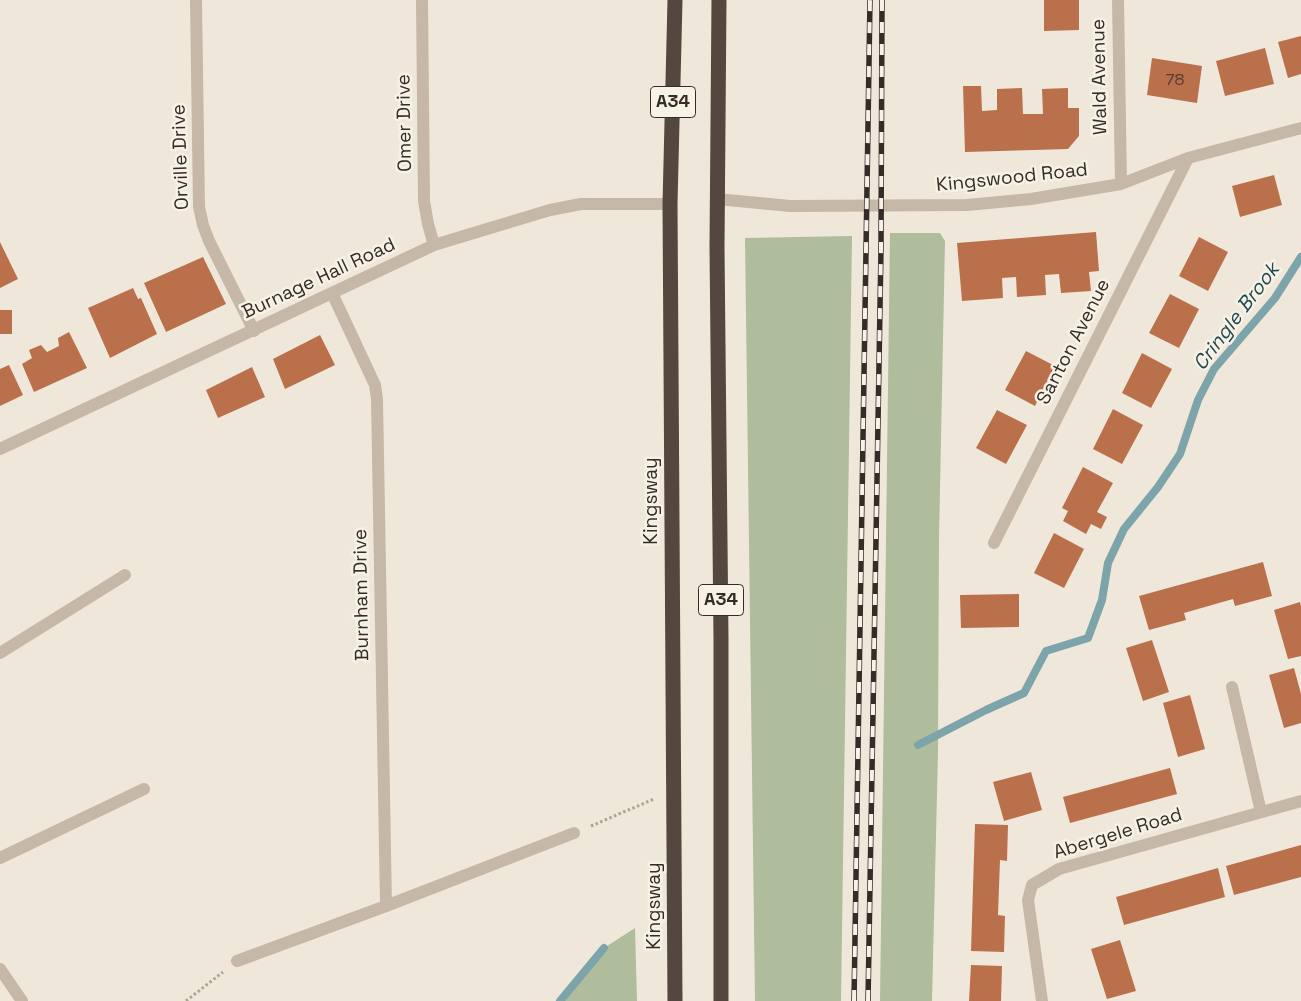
<!DOCTYPE html>
<style>
body{margin:0}
canvas{display:block;background:#efe7da}
</style>
<canvas width="1301" height="1001"></canvas>
<script>
const ctx = document.querySelector('canvas').getContext('2d');
ctx.lineJoin = 'round';
function fill(path, color) { ctx.fillStyle = color; ctx.fill(path, 'evenodd'); }
const poly = rows => new Path2D(rows.map(r => 'M' + r).join(''));
function strokePath(path, color, width, dash) { ctx.strokeStyle = color; ctx.lineWidth = width; ctx.lineCap = dash ? 'butt' : 'round'; ctx.setLineDash(dash || []); ctx.stroke(path); }
function drawText(font, color, halo, rows, align = 'center') {
  ctx.font = font + ' "Space Grotesk",sans-serif'; ctx.lineWidth = 5; ctx.setLineDash([]); ctx.textBaseline = 'middle'; ctx.strokeStyle = halo; ctx.fillStyle = color; for (const [text, x, y, turn = 0] of rows) {
    ctx.save(); ctx.translate(x, y); ctx.rotate((+turn || 0) * Math.PI / 180); ctx.textAlign = isNaN(turn) ? turn : align; if (halo) ctx.strokeText(text, 0, 0); ctx.fillText(text, 0, 0); ctx.restore();
  }
}
fill(poly([
 [890,233,940,233,945,241,939,538,938,752,932,1001,880,1001],
 [852,236,841,1001,755,1001,745,238],
 [635,928,637,1001,560,1001,604,948]
]), '#afbd9c');
strokePath(poly([
 [918,745,986,710,1024,693,1046,651,1088,638,1102,600,1108,563,1124,529,1158,487,1180,454,1198,400,1214,369,1275,298,1301,257],
 [560,1001,604,948]
]), '#7ca4aa', 8);
fill(poly([
 [1044,0,1079,0,1079,30,1044,31],
 [1301,36,1301,74,1288,78,1278,42],
 [1265,48,1274,84,1225,96,1216,61],
 [1152,58,1202,66,1197,103,1147,95],
 [963,86,981,86,982,111,997,110,997,89,1022,88,1023,114,1043,114,1042,89,1068,88,1068,108,1079,108,1079,136,1068,149,965,152],
 [1274,175,1282,205,1240,217,1232,186],
 [1096,232,1099,271,1089,272,1091,291,1061,293,1059,274,1045,275,1046,295,1017,297,1016,277,1002,278,1003,298,962,301,957,243],
 [1199,237,1228,252,1208,291,1179,276],
 [0,242,18,279,0,288],
 [203,257,226,304,166,332,144,283],
 [133,288,138,299,141,298,157,334,110,358,88,308],
 [1170,294,1199,309,1179,348,1149,333],
 [0,310,12,310,12,334,0,334],
 [69,332,87,368,34,392,22,364,32,358,29,350,41,345,47,352,59,346,58,338],
 [320,335,335,365,285,389,273,359],
 [1026,351,1055,366,1035,406,1005,390],
 [1142,353,1172,369,1151,408,1122,393],
 [9,365,23,395,0,406,0,369],
 [252,367,265,397,218,418,206,390],
 [1113,409,1143,425,1122,464,1093,449],
 [997,410,1027,425,1006,464,976,448],
 [1083,467,1113,483,1097,512,1107,517,1101,529,1091,524,1086,534,1063,521,1068,511,1062,508],
 [1054,533,1084,549,1064,588,1034,573],
 [1263,562,1272,596,1235,606,1233,599,1184,613,1186,620,1149,630,1139,596],
 [1019,594,1019,627,961,628,960,595],
 [1300,602,1301,606,1301,656,1288,659,1274,610],
 [1152,640,1169,692,1143,701,1126,648],
 [1294,668,1301,694,1301,723,1284,728,1269,675],
 [1190,695,1205,749,1178,757,1163,703],
 [1170,768,1177,794,1070,823,1063,797],
 [1031,772,1042,810,1004,821,993,782],
 [975,824,1008,825,1007,861,1000,860,998,915,1005,916,1004,952,971,951],
 [1301,845,1301,877,1234,895,1226,866],
 [1218,868,1225,897,1124,925,1116,897],
 [1120,940,1136,991,1107,999,1091,949],
 [971,965,1002,966,1001,1001,969,1001]
]), '#bb704c');
strokePath(poly([
 [591,826,654,799],
 [186,1001,223,972]
]), '#b2a292', 3, [2.5, 2.5]);
strokePath(poly([
 [196,0,199,207,203,225,209,241,254,331],
 [422,0,424,201,428,224,434,245],
 [1118,0,1121,184],
 [717,199,790,206,967,205,1031,199,1121,184,1188,158,1301,128],
 [332,293,375,385,377,399,386,906],
 [0,449,434,245,550,210,581,204,670,204],
 [994,543,1188,158],
 [0,653,125,575],
 [1232,687,1261,812],
 [0,858,144,789],
 [237,961,386,906,574,833],
 [0,969,22,1001],
 [1042,1001,1028,900,1032,885,1059,869,1301,801]
]), '#c6b8a8', 12);
strokePath(poly([
 [719,0,717,247,721,639,721,1001],
 [675,1001,670,204,675,0]
]), '#54473f', 15);
const rail = poly([
 [854,1001,870,0],
 [868,1001,881,249,882,0]
]);
strokePath(rail, '#332c27', 5.5);
strokePath(rail, '#f7f1e6', 4, [11]);
drawText('16px', '#553d30', null, [
 ["78",1175,81]
]);
for (const [x, y, w] of [
 [673,102,45],
 [721,600,45]
]) { const box = new Path2D(); box.roundRect(x - w / 2, y - 15.5, w, 31, 4); ctx.fillStyle = '#f7f1e6'; ctx.fill(box); strokePath(box, '#332c27', 1); }
drawText('bold 18px', '#332c27', null, [
 ["A34",673,102],
 ["A34",721,600]
]);
drawText('19px', '#332c27', '#f7f1e6', [
 ["Wald Avenue",1100,77,-91],
 ["Omer Drive",405,123,-91],
 ["Orville Drive",181,157,-92],
 ["Kingswood Road",1012,178,-6],
 ["Burnage Hall Road",319,279,-25],
 ["Santon Avenue",1074,342,-63],
 ["Kingsway",652,501,-90],
 ["Burnham Drive",362,595,-91],
 ["Abergele Road",1118,834,-17],
 ["Kingsway",655,906,-90]
]);
drawText('italic 20px', '#204a51', '#f7f1e6', [
 ["Cringle Brook",1237,317,-53]
]);
</script>
